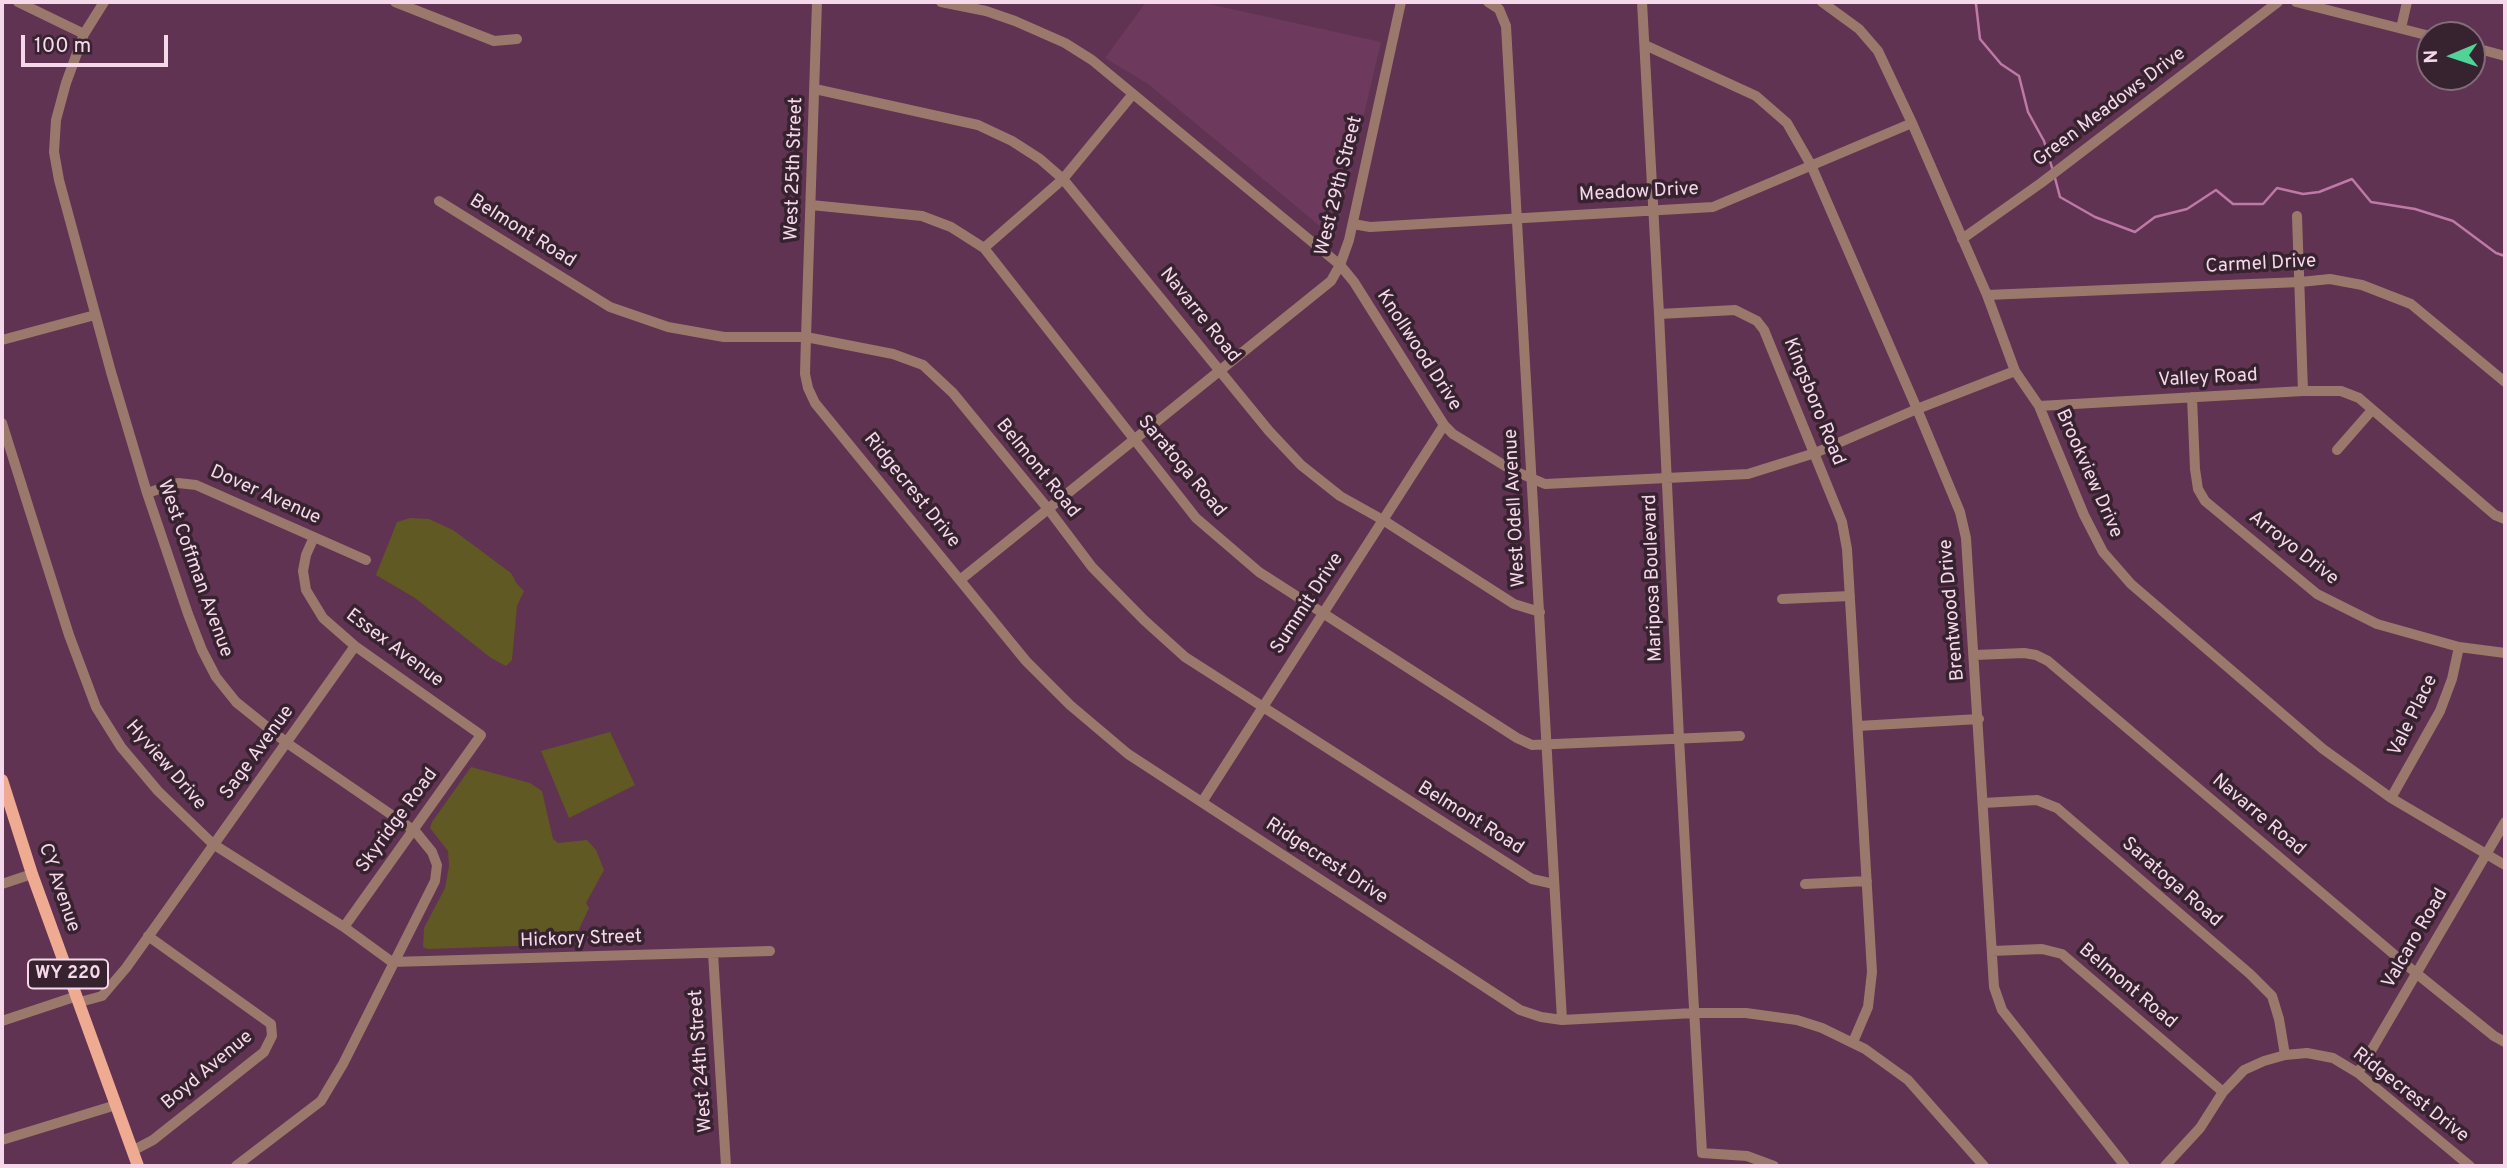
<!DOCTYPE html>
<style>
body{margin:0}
#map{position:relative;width:2507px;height:1168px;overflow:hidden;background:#5f3351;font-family:Overpass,sans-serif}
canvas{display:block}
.frame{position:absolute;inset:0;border:4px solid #f5d9ea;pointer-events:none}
.north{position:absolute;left:2416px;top:21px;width:70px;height:70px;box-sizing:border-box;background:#372330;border:2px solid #836c7a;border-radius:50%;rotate:268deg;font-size:19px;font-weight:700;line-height:28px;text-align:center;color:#f5d9ea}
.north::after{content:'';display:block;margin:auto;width:24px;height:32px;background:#51d397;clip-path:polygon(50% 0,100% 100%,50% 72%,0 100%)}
.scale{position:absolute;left:21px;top:35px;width:147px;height:32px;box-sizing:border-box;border:4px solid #f5d9ea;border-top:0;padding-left:9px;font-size:21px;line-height:24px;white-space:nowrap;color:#f5d9ea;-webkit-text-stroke:5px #372330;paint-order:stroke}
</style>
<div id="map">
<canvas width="2507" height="1168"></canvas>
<div class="frame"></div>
<div class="north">N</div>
<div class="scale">100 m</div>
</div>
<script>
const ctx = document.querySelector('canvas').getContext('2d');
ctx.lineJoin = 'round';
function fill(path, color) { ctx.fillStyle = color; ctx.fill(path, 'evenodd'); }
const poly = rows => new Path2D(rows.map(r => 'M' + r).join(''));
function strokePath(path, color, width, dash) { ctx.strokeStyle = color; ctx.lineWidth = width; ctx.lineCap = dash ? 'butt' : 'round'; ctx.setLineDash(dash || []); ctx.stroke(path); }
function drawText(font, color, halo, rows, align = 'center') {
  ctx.font = font + ' Overpass,sans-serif'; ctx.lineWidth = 7; ctx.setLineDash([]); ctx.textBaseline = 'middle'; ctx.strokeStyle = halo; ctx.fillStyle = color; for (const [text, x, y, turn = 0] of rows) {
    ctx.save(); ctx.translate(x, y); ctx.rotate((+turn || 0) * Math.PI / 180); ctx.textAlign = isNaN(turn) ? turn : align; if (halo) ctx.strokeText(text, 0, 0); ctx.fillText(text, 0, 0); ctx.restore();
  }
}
fill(poly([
 [1146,2,1200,2,1381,42,1336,233,1332,236,1148,84,1105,58]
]), '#6d3a5d');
fill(poly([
 [410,518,429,519,453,530,511,573,517,584,524,591,517,606,512,660,506,666,491,658,415,598,376,575,397,522],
 [610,732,635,785,569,818,541,751],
 [471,767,530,783,542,791,553,839,558,843,587,840,596,850,604,870,586,903,589,908,572,944,428,949,423,947,424,928,445,888,449,866,448,851,430,828,432,822]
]), '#615923');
strokePath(poly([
 [1973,2,1976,4,1980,39,2001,64,2019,76,2028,112,2044,141,2053,171],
 [2055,178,2060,197,2095,217,2135,232,2155,217,2187,209,2216,190,2233,204,2263,204,2277,188,2303,194,2319,192,2352,179,2371,202,2415,209,2453,221,2496,253,2505,256]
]), '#be79a7', 2.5);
strokePath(poly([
 [18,2,84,34],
 [104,2,84,34,66,83,56,120,54,152,59,180,111,372,147,493,188,614,202,650,216,677,236,702,287,743,415,831,432,852,437,865,435,881,343,1064,321,1101,236,1166],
 [395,2,494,41,517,39],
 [817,2,806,337,805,374,808,388,815,403,1026,661,1070,705,1128,754,1520,1010,1541,1017,1562,1020,1694,1013,1746,1013,1797,1020,1822,1028,1865,1049,1908,1080,1984,1166],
 [941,2,986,11,1015,21,1065,43,1092,60,1340,265,1354,282,1444,425,1453,434,1510,469,1545,484,1748,474,1815,453,1917,409,2015,371],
 [1488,2,1499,9,1506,26,1562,1020],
 [1642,2,1659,314,1679,738,1702,1153,1747,1156,1774,1166],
 [1822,2,1859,29,1878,51,1912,123,1987,295,2015,371,2039,406,2084,515,2103,552,2131,584,2323,749,2391,798,2505,865],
 [2296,2,2430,36],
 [2401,28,2407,2],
 [1645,45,1756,96,1787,123,1811,165,1917,409,1960,512,1966,538,1994,987,2002,1010,2125,1166],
 [2472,47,2505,56],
 [815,89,978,125,1012,141,1040,159,1063,179,1269,431,1301,465,1340,496,1383,520,1514,604,1540,612],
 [439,201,610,307,668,327,724,337,806,337,893,354,923,365,953,393,1049,510,1092,567,1144,620,1185,657,1532,879,1554,884],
 [811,205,922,216,951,227,984,248,1196,518,1259,572,1517,738,1532,745,1740,736],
 [2297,216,2303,391],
 [1353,224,1370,227,1713,207,1912,123],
 [1962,239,2041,183,2278,2],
 [984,248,1063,179,1133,94],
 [1987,295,2300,282,2330,279,2362,285,2411,304,2505,382],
 [1659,314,1735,310,1757,321,1764,330,1842,522,1847,549,1872,972,1868,1007,1853,1042],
 [2,340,95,315],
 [2192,397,2195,469,2198,489,2205,501,2317,594,2377,624,2459,647,2505,653],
 [2039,406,2303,391,2341,391,2359,398,2495,515,2505,519],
 [2,423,69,635,96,707,121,747,158,791,213,844,344,927,392,962,770,951],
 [2337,450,2372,410],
 [147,493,178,483,196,485,366,560],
 [314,537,306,555,303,571,306,590,323,618,355,646,481,735,344,927],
 [960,580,1331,281,1340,265,1349,240,1401,2],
 [1782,599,1850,596],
 [1975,655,2024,653,2036,655,2048,661,2416,973,2494,1036,2505,1042],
 [1858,726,1979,719],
 [2391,798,2440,711,2452,679,2459,647],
 [1202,802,1444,425],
 [1983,803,2037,800,2057,808,2250,974,2272,996,2279,1019,2285,1055],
 [2,884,32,874],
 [1805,884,1867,881],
 [1992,951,2042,949,2062,954,2223,1092],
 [713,953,726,1166],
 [80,1002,102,996,126,968,355,646],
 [2,1021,77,996],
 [2358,1073,2505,822],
 [2,1140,116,1105],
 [132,1151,153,1140,264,1052,272,1036,271,1024,148,936],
 [2165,1166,2200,1128,2223,1092,2244,1070,2264,1061,2285,1055,2307,1053,2333,1058,2358,1073,2470,1166]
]), '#9b786c', 10);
strokePath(poly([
 [2,780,32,874,138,1166]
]), '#efaa92', 12);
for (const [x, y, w] of [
 [68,974,80]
]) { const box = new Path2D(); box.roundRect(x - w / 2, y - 14.5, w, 29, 5); ctx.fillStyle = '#372330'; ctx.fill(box); strokePath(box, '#f5d9ea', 2); }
drawText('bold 18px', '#f5d9ea', null, [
 ["WY 220",68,974]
]);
drawText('19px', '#f5d9ea', '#372330', [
 ["Green Meadows Drive",2110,108,-37],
 ["West 25th Street",795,169,-88],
 ["West 29th Street",1340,186,-76],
 ["Meadow Drive",1639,193,-3],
 ["Belmont Road",522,232,32],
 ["Carmel Drive",2261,265,-3],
 ["Navarre Road",1199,316,51],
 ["Knollwood Drive",1418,351,57],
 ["Valley Road",2208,379,-3],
 ["Kingsboro Road",1813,402,68],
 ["Saratoga Road",1181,467,50],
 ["Belmont Road",1037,469,51],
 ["Brookview Drive",2088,474,66],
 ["Ridgecrest Drive",911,491,51],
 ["Dover Avenue",265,496,24],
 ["West Odell Avenue",1516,508,-93],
 ["Arroyo Drive",2293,549,38],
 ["West Coffman Avenue",194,569,70],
 ["Mariposa Boulevard",1654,578,-92],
 ["Summit Drive",1308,604,-57],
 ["Brentwood Drive",1953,610,-95],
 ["Essex Avenue",394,649,37],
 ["Vale Place",2414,716,-64],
 ["Sage Avenue",258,753,-54],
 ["Hyview Drive",165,766,49],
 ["Navarre Road",2258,816,40],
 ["Belmont Road",1470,819,32],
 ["Skyridge Road",398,821,-54],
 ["Ridgecrest Drive",1326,862,33],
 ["Saratoga Road",2171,883,41],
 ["CY Avenue",58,888,71],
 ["Valcaro Road",2416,939,-60],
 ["Hickory Street",581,940,-2],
 ["Belmont Road",2127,987,40],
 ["West 24th Street",702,1061,-94],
 ["Boyd Avenue",208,1071,-40],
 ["Ridgecrest Drive",2410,1096,38]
]);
</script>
